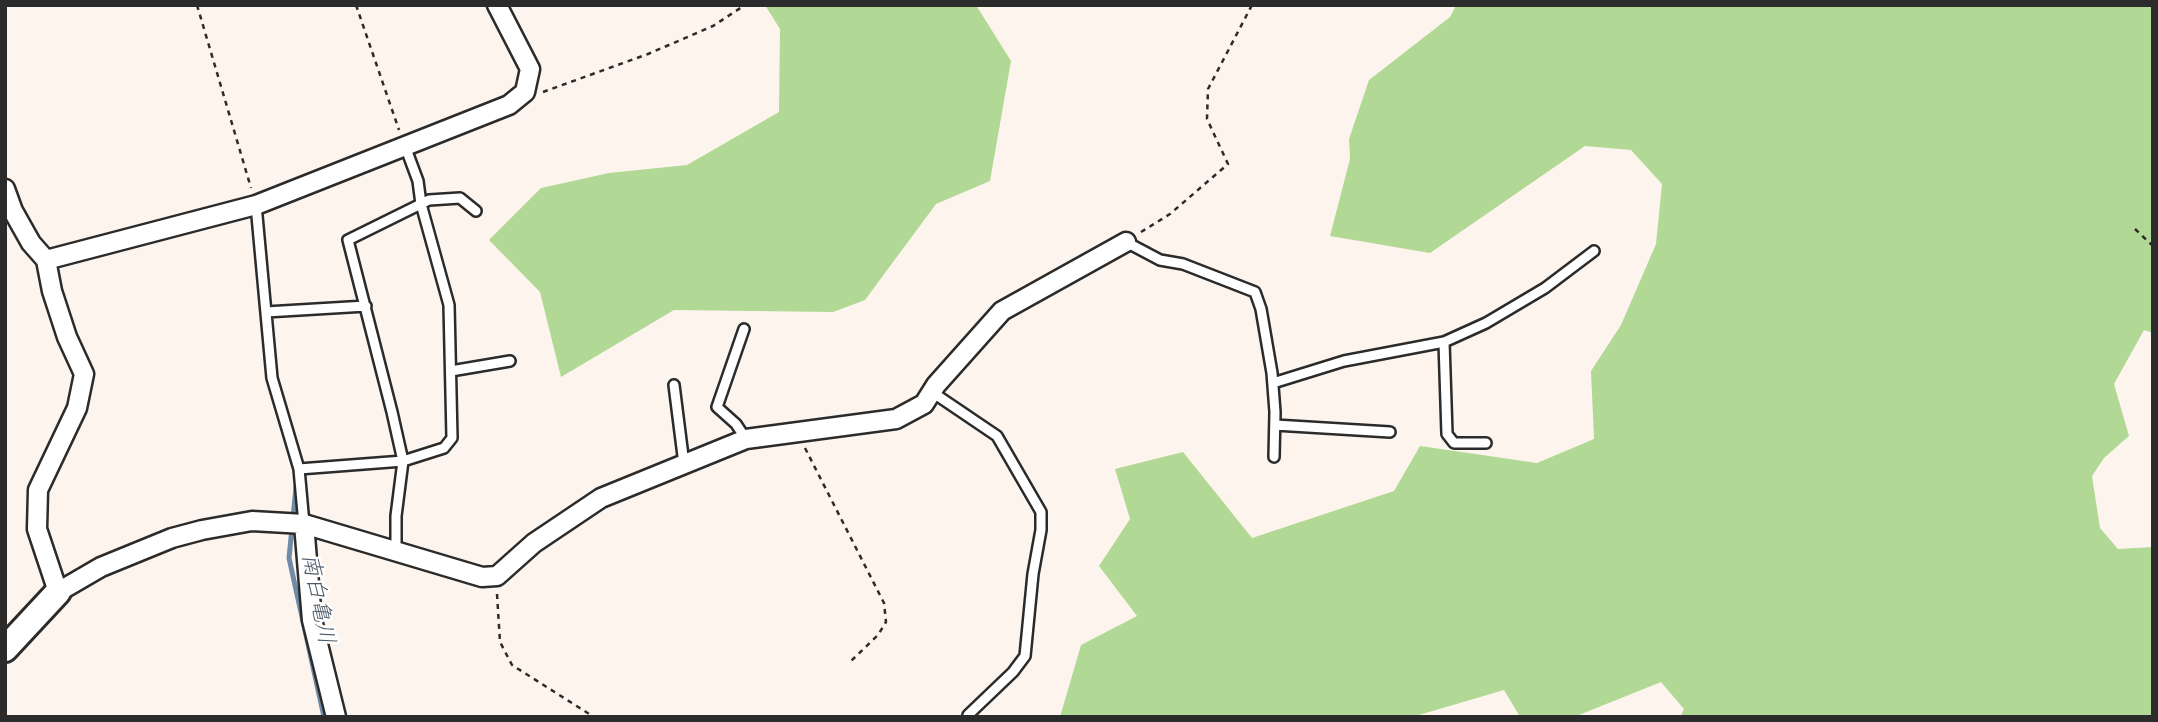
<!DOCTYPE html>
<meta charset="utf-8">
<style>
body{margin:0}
#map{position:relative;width:2158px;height:722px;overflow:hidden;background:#fdf5ed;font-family:"Comic Neue",sans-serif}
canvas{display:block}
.frame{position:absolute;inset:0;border:7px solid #2b2b2b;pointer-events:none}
</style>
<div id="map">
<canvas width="2158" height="722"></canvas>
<div class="frame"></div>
</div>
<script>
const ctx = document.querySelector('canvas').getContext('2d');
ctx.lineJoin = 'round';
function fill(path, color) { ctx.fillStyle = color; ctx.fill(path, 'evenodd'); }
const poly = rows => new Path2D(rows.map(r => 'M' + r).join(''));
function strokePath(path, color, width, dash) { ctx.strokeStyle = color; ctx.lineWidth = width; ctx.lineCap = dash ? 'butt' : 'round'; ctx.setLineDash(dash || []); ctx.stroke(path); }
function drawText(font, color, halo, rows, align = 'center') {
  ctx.font = font + ' "Comic Neue","Klee One",sans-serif'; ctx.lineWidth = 5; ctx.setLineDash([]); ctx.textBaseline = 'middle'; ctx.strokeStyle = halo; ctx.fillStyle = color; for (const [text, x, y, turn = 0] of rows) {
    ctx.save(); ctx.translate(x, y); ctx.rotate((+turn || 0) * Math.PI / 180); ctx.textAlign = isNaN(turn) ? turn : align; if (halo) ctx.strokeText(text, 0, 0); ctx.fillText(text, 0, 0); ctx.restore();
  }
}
fill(poly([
 [765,5,976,5,1011,61,990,181,936,204,865,300,833,312,674,310,561,377,540,292,489,240,541,188,609,173,687,165,779,112,780,29],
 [1456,5,2153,5,2153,333,2144,330,2114,384,2129,436,2104,458,2092,476,2100,528,2118,549,2153,547,2153,717,1680,717,1684,709,1661,682,1574,717,1520,717,1504,690,1412,717,1060,717,1081,645,1137,616,1099,566,1130,519,1115,469,1183,452,1252,538,1394,491,1420,446,1537,463,1594,439,1591,371,1621,325,1656,244,1662,184,1631,150,1585,146,1430,253,1330,236,1350,159,1349,139,1369,80,1450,17]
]), '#b1d894');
strokePath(poly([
 [296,487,289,558,324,717]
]), '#6f8ba6', 5);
const lane = poly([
 [256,205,272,378,299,469,304,524],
 [1126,242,1160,260,1183,264,1255,292,1261,309,1272,373,1275,412,1274,457],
 [266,312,366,306],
 [744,329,717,407,736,424,746,439],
 [1444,342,1447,434,1454,443,1486,443],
 [451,371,510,361],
 [1273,383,1344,361,1444,342,1486,323,1545,288,1594,251],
 [674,385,684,464],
 [932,392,997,436,1041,512,1041,530,1033,574,1025,656,1013,672,968,715],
 [1275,425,1390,432],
 [299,469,403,461,444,448,452,438,449,305,421,204,418,181,405,146],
 [396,551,396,516,403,461,392,412,348,240,429,200,460,198,476,211]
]);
const street = poly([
 [5,189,13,211,31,243,46,260,52,291,67,337,84,374,77,408,38,490,37,529,58,592,101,567,172,538,202,530,252,521,304,524,482,577,497,576,534,543,601,498,746,439,896,419,924,404,936,385,1002,311,1126,242],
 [46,260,256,205,509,105,525,92,530,69,497,5],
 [304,524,312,620,336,717]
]);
const secondary = poly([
 [5,649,58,592]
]);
strokePath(lane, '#2b2b2b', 14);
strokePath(street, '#2b2b2b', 23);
strokePath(secondary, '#2b2b2b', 30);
strokePath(poly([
 [197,5,251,188],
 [356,5,399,130],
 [543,92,648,54,713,26,745,5],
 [2135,229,2153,246],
 [1141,232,1170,214,1228,164,1207,119,1208,89,1252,5],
 [805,448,884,603,886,622,878,635,850,662],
 [497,594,500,642,512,665,594,717]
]), '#2b2b2b', 2.5, [5, 5]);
strokePath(lane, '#fff', 9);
strokePath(street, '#fff', 18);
strokePath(secondary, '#fff', 24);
drawText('italic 23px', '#4d5b68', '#fff', [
 ["南白亀川",318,599,79]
]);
</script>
